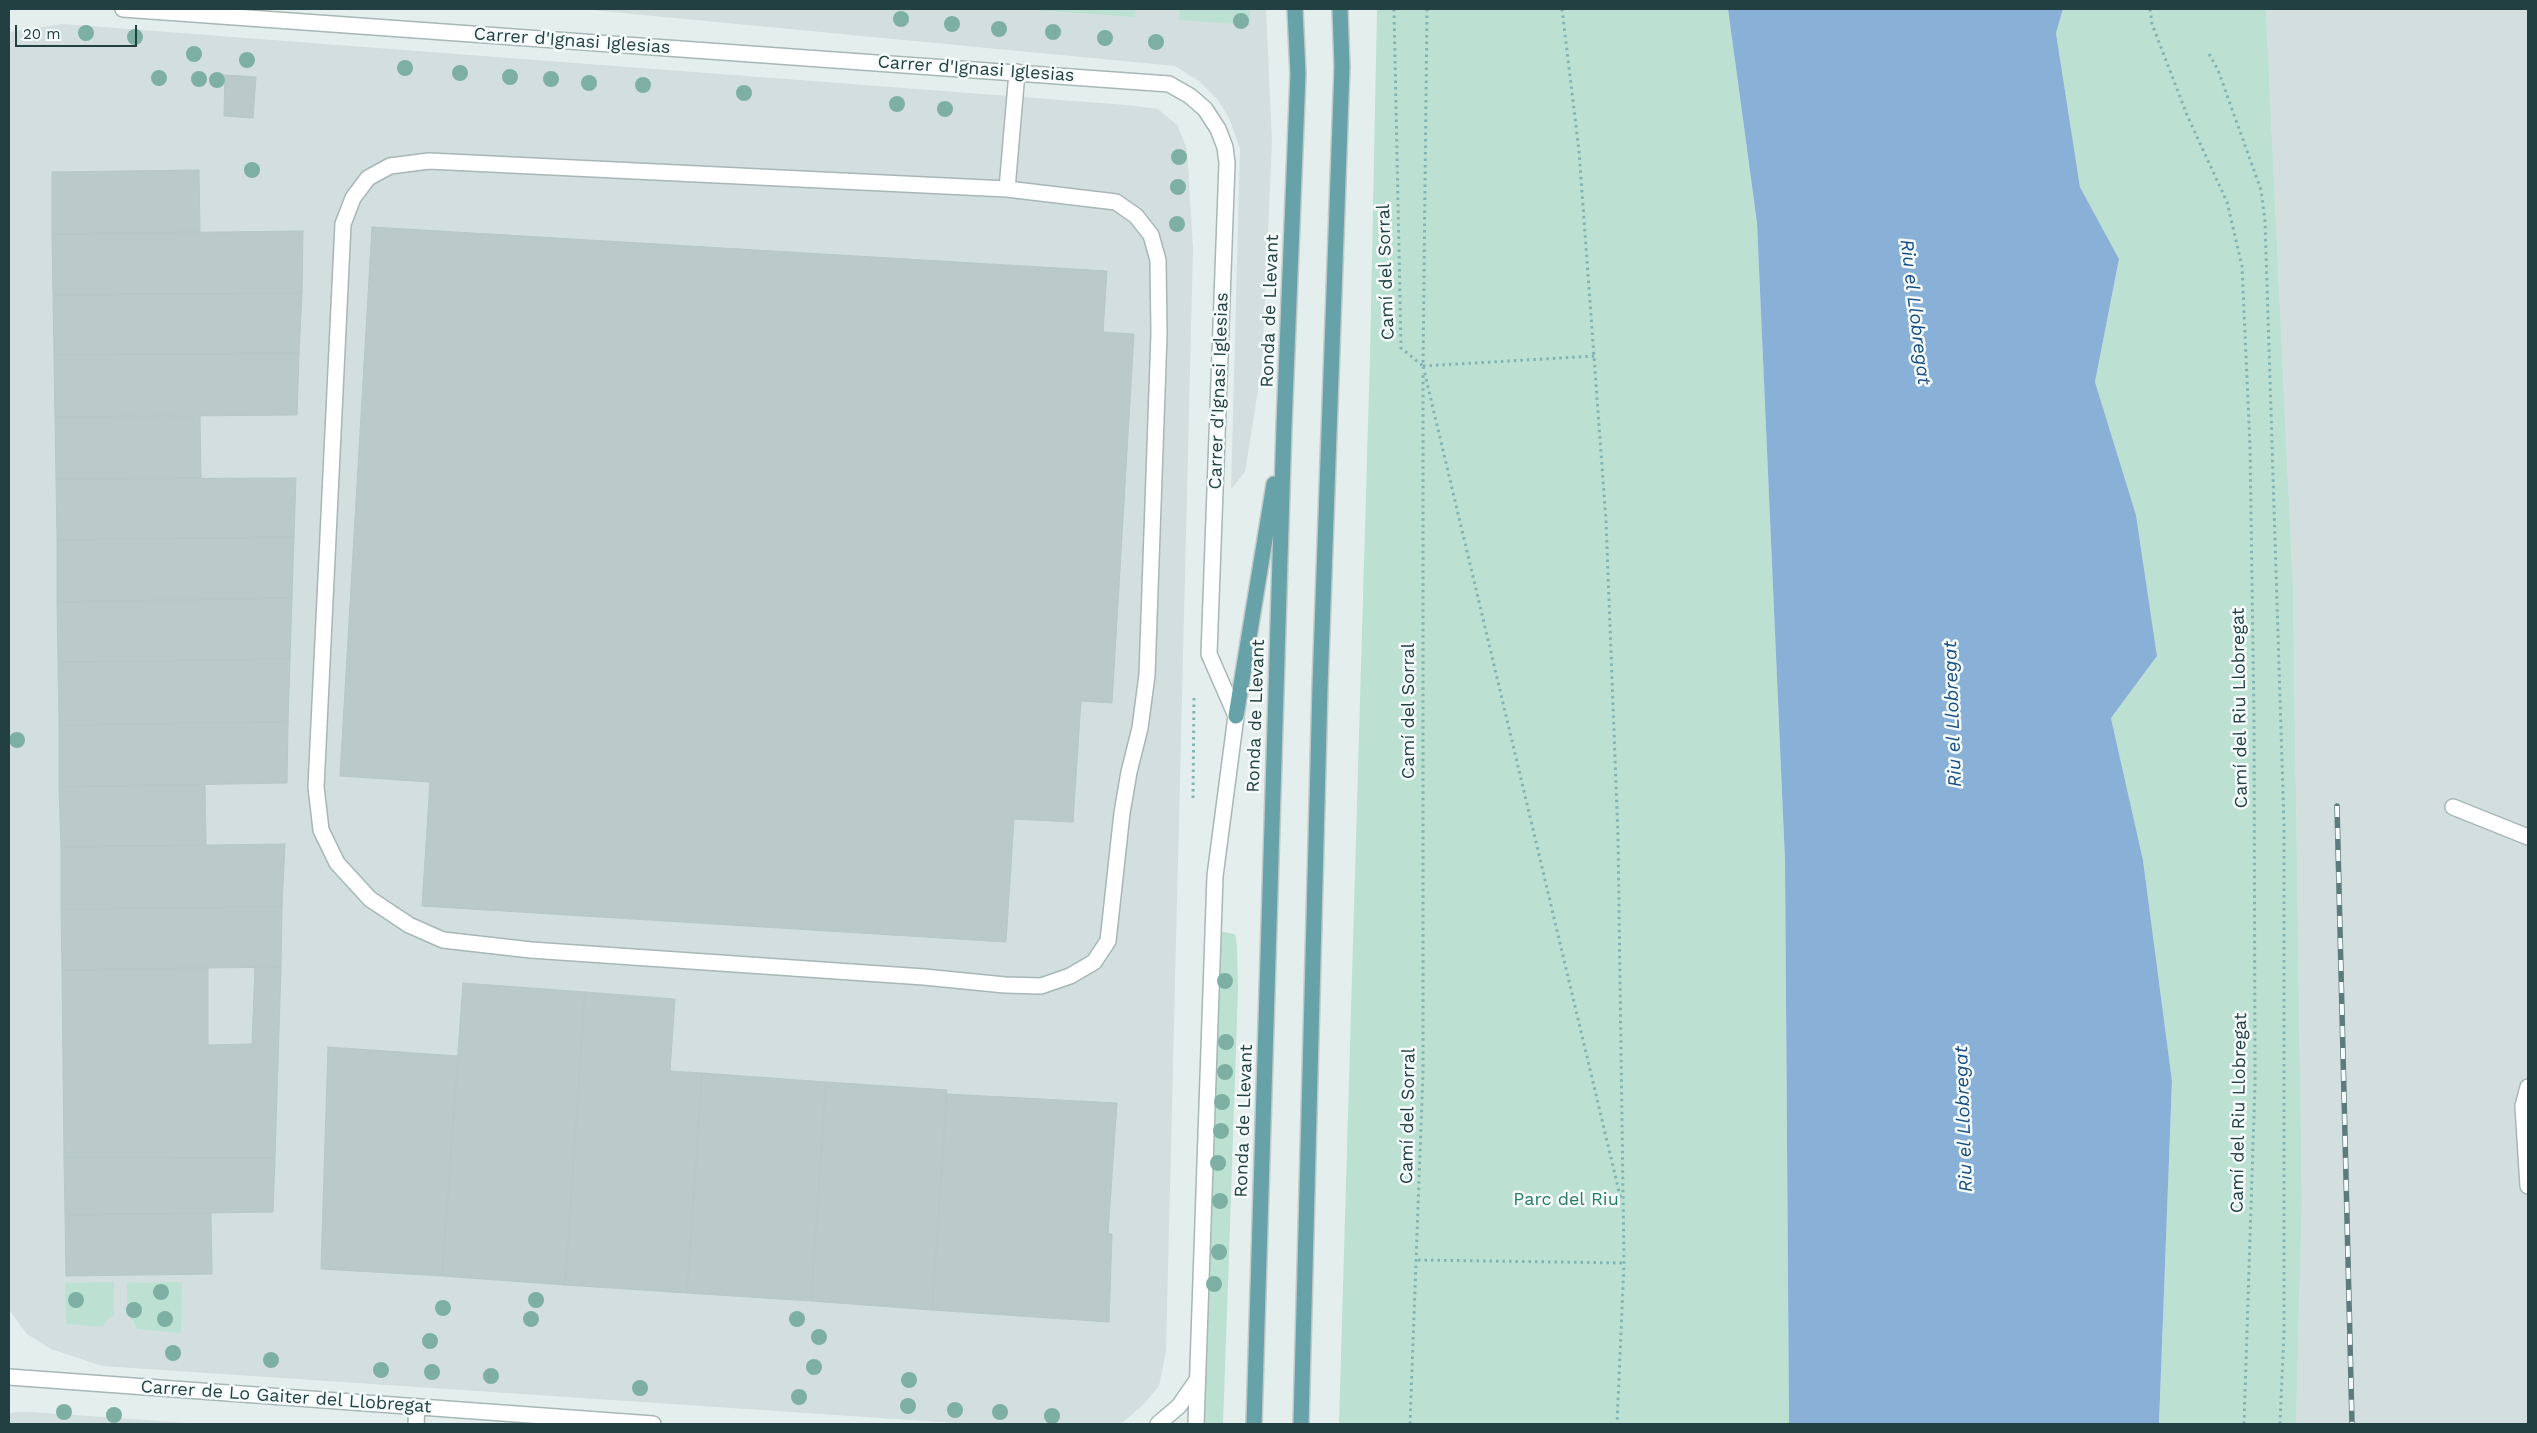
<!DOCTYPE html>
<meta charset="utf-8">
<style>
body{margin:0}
#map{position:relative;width:2537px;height:1433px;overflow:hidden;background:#e4efed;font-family:"Work Sans",sans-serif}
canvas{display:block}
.frame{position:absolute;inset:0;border:10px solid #224042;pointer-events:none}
.scale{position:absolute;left:15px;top:25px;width:122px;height:22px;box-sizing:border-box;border:2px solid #224042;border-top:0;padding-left:6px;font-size:15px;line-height:18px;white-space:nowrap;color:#224042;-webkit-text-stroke:4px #f5fbfa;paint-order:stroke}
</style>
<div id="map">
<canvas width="2537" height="1433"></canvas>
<div class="frame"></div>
<div class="scale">20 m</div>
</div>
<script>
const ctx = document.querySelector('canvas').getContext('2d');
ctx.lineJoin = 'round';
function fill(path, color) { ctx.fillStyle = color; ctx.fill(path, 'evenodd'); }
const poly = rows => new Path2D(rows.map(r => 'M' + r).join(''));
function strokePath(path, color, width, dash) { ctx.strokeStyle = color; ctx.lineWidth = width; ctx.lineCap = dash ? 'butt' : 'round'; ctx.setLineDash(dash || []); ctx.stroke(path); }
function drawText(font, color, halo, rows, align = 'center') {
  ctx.font = font + ' "Work Sans",sans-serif'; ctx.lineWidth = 5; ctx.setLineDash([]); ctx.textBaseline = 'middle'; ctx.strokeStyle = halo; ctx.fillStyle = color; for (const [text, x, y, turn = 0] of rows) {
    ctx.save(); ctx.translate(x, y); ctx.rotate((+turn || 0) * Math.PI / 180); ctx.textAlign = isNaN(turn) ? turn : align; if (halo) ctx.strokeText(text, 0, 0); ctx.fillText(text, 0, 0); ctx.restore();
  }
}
fill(poly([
 [581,9,1266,9,1272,142,1262,365,1245,472,1231,489,1240,149,1229,118,1218,100,1200,82,1175,66],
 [2266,9,2528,9,2528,1424,2296,1424,2302,1202,2293,586],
 [63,24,1127,105,1158,109,1178,126,1187,150,1193,248,1166,1351,1159,1386,1143,1405,1121,1424,970,1424,102,1366,51,1349,27,1334,9,1310,9,32],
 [15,1412,31,1412,203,1424,9,1424,9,1414]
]), '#d2dfde');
fill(poly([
 [1023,9,1136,9,1135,17],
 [1180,9,1250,9,1250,25,1179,20],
 [1377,9,1728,9,1757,223,1785,861,1789,1424,1339,1424,1370,355],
 [2063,9,2266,9,2293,586,2302,1202,2296,1424,2159,1424,2172,1081,2143,860,2111,718,2157,656,2136,515,2095,382,2119,259,2080,187,2056,33],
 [1218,931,1235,934,1237,945,1238,989,1228,1285,1223,1424,1202,1424],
 [114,1282,114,1315,107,1320,102,1327,66,1324,65,1283],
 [182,1282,181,1333,137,1329,133,1320,127,1315,127,1283]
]), '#bce1d2');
fill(poly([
 [1728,9,2063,9,2056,33,2080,187,2119,259,2095,382,2136,515,2157,656,2111,718,2143,860,2172,1081,2159,1424,1789,1424,1785,861,1757,223]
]), '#89b1d7');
const building = poly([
 [225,75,256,77,253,118,224,116,225,75],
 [199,170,200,232,52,234,52,172,199,170],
 [372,227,1107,271,1103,332,1134,334,1112,703,1081,701,1073,822,1014,819,1006,942,422,906,430,782,340,776,372,227],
 [303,231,302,293,53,295,52,234,303,231],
 [302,293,299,353,54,355,53,295,302,293],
 [299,353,297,415,55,417,54,355,299,353],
 [200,415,201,478,56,479,55,417,200,415],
 [296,478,294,537,57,540,56,479,296,478],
 [294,537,292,598,57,602,57,540,294,537],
 [292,598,290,659,58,662,57,602,292,598],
 [290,659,288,722,59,725,58,662,290,659],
 [288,722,287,783,59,787,59,725,288,722],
 [205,784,206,845,61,847,59,787,205,784],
 [285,844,282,907,61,909,61,847,285,844],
 [282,907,281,967,62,970,61,909,282,907],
 [255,967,281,967,275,1158,64,1157,62,970,208,968,208,1045,252,1044,255,967],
 [463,983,585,992,565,1285,442,1276,463,983],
 [585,992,675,999,670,1071,702,1073,687,1293,565,1285,585,992],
 [328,1047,458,1056,442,1276,321,1269,328,1047],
 [702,1073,826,1082,811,1301,687,1293,702,1073],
 [826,1082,947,1090,932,1310,811,1301,826,1082],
 [947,1094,1117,1103,1108,1234,1112,1234,1109,1322,932,1310,947,1094],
 [64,1157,275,1158,273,1212,65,1215,64,1157],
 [211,1213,212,1274,66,1276,65,1215,211,1213]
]);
fill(building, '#b9cac8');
strokePath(building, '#b6c9c7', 1);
const minor = poly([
 [123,9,1169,84,1190,96,1205,109,1218,129,1225,147,1227,163,1209,654,1236,716,1215,876,1196,1424],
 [429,161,1007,189,1116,202,1136,216,1151,235,1158,260,1159,334,1147,675,1140,728,1129,772,1122,813,1108,941,1094,962,1070,976,1041,986,1005,985,924,977,531,950,443,940,409,925,370,899,337,863,321,830,316,787,343,224,353,198,368,178,390,166,429,161],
 [1007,189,1017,72],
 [2453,807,2528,837],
 [2528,1087,2523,1106,2528,1186],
 [9,1377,653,1424],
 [416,1424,417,1407],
 [1158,1424,1179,1406,1197,1380]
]);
const major = poly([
 [1236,716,1274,484],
 [1254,1424,1284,426,1298,74,1295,9],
 [1301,1424,1320,687,1342,67,1340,9]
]);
strokePath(minor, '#a6b7b6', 18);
strokePath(major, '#c1caca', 18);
strokePath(poly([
 [1394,9,1401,348,1423,366],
 [1427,9,1423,366,1621,1200],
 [1562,9,1579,151,1606,521,1618,837,1624,1263,1617,1424],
 [2150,9,2152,24,2187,115,2227,202,2242,266,2250,446,2254,718,2255,1084,2244,1424],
 [2209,54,2218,70,2261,190,2265,221,2284,825,2284,1331,2280,1424],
 [1423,366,1595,356],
 [1193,798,1194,696],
 [1418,1260,1624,1263],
 [1410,1424,1423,1073,1423,372]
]), '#82b4b4', 3, [2.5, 4]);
strokePath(minor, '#fff', 15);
strokePath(major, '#66a2a7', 15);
const rail = poly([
 [2337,806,2352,1424]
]);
strokePath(rail, '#5d7b7d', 5.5);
strokePath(rail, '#f5fbfa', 4, [11]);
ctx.fillStyle = '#7db0a2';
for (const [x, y] of [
 [901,19],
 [1241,21],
 [952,24],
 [999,29],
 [1053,32],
 [86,33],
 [135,37],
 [1105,38],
 [1156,42],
 [194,54],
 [247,60],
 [405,68],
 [460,73],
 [510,77],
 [159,78],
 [199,79],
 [551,79],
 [217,80],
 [589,83],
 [643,85],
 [744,93],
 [897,104],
 [945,109],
 [1179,157],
 [252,170],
 [1178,187],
 [1177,224],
 [17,740],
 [1225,981],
 [1226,1042],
 [1225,1072],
 [1222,1102],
 [1221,1131],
 [1218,1163],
 [1220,1201],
 [1219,1252],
 [1214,1284],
 [161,1292],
 [76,1300],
 [536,1300],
 [443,1308],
 [134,1310],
 [165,1319],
 [531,1319],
 [797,1319],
 [819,1337],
 [430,1341],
 [173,1353],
 [271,1360],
 [814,1367],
 [381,1370],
 [432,1372],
 [491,1376],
 [909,1380],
 [640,1388],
 [799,1397],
 [908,1406],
 [955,1410],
 [64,1412],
 [1000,1412],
 [114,1415],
 [1052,1416]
]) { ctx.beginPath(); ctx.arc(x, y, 8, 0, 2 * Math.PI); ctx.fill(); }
drawText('18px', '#224042', '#f5fbfa', [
 ["Carrer d'Ignasi Iglesias",572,41,4],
 ["Carrer d'Ignasi Iglesias",976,69,4],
 ["Camí del Sorral",1386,272,-92],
 ["Ronda de Llevant",1270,311,-88],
 ["Carrer d'Ignasi Iglesias",1219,391,-88],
 ["Camí del Riu Llobregat",2240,708,-91],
 ["Camí del Sorral",1409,711,-90],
 ["Ronda de Llevant",1256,716,-88],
 ["Camí del Riu Llobregat",2239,1113,-89],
 ["Camí del Sorral",1408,1116,-89],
 ["Ronda de Llevant",1244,1121,-88],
 ["Carrer de Lo Gaiter del Llobregat",286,1397,4]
]);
drawText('18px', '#297c65', '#f5fbfa', [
 ["Parc del Riu",1566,1200]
]);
drawText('italic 19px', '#174d83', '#f5fbfa', [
 ["Riu el Llobregat",1915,312,83],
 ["Riu el Llobregat",1953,714,-92],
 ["Riu el Llobregat",1964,1119,-92]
]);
</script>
